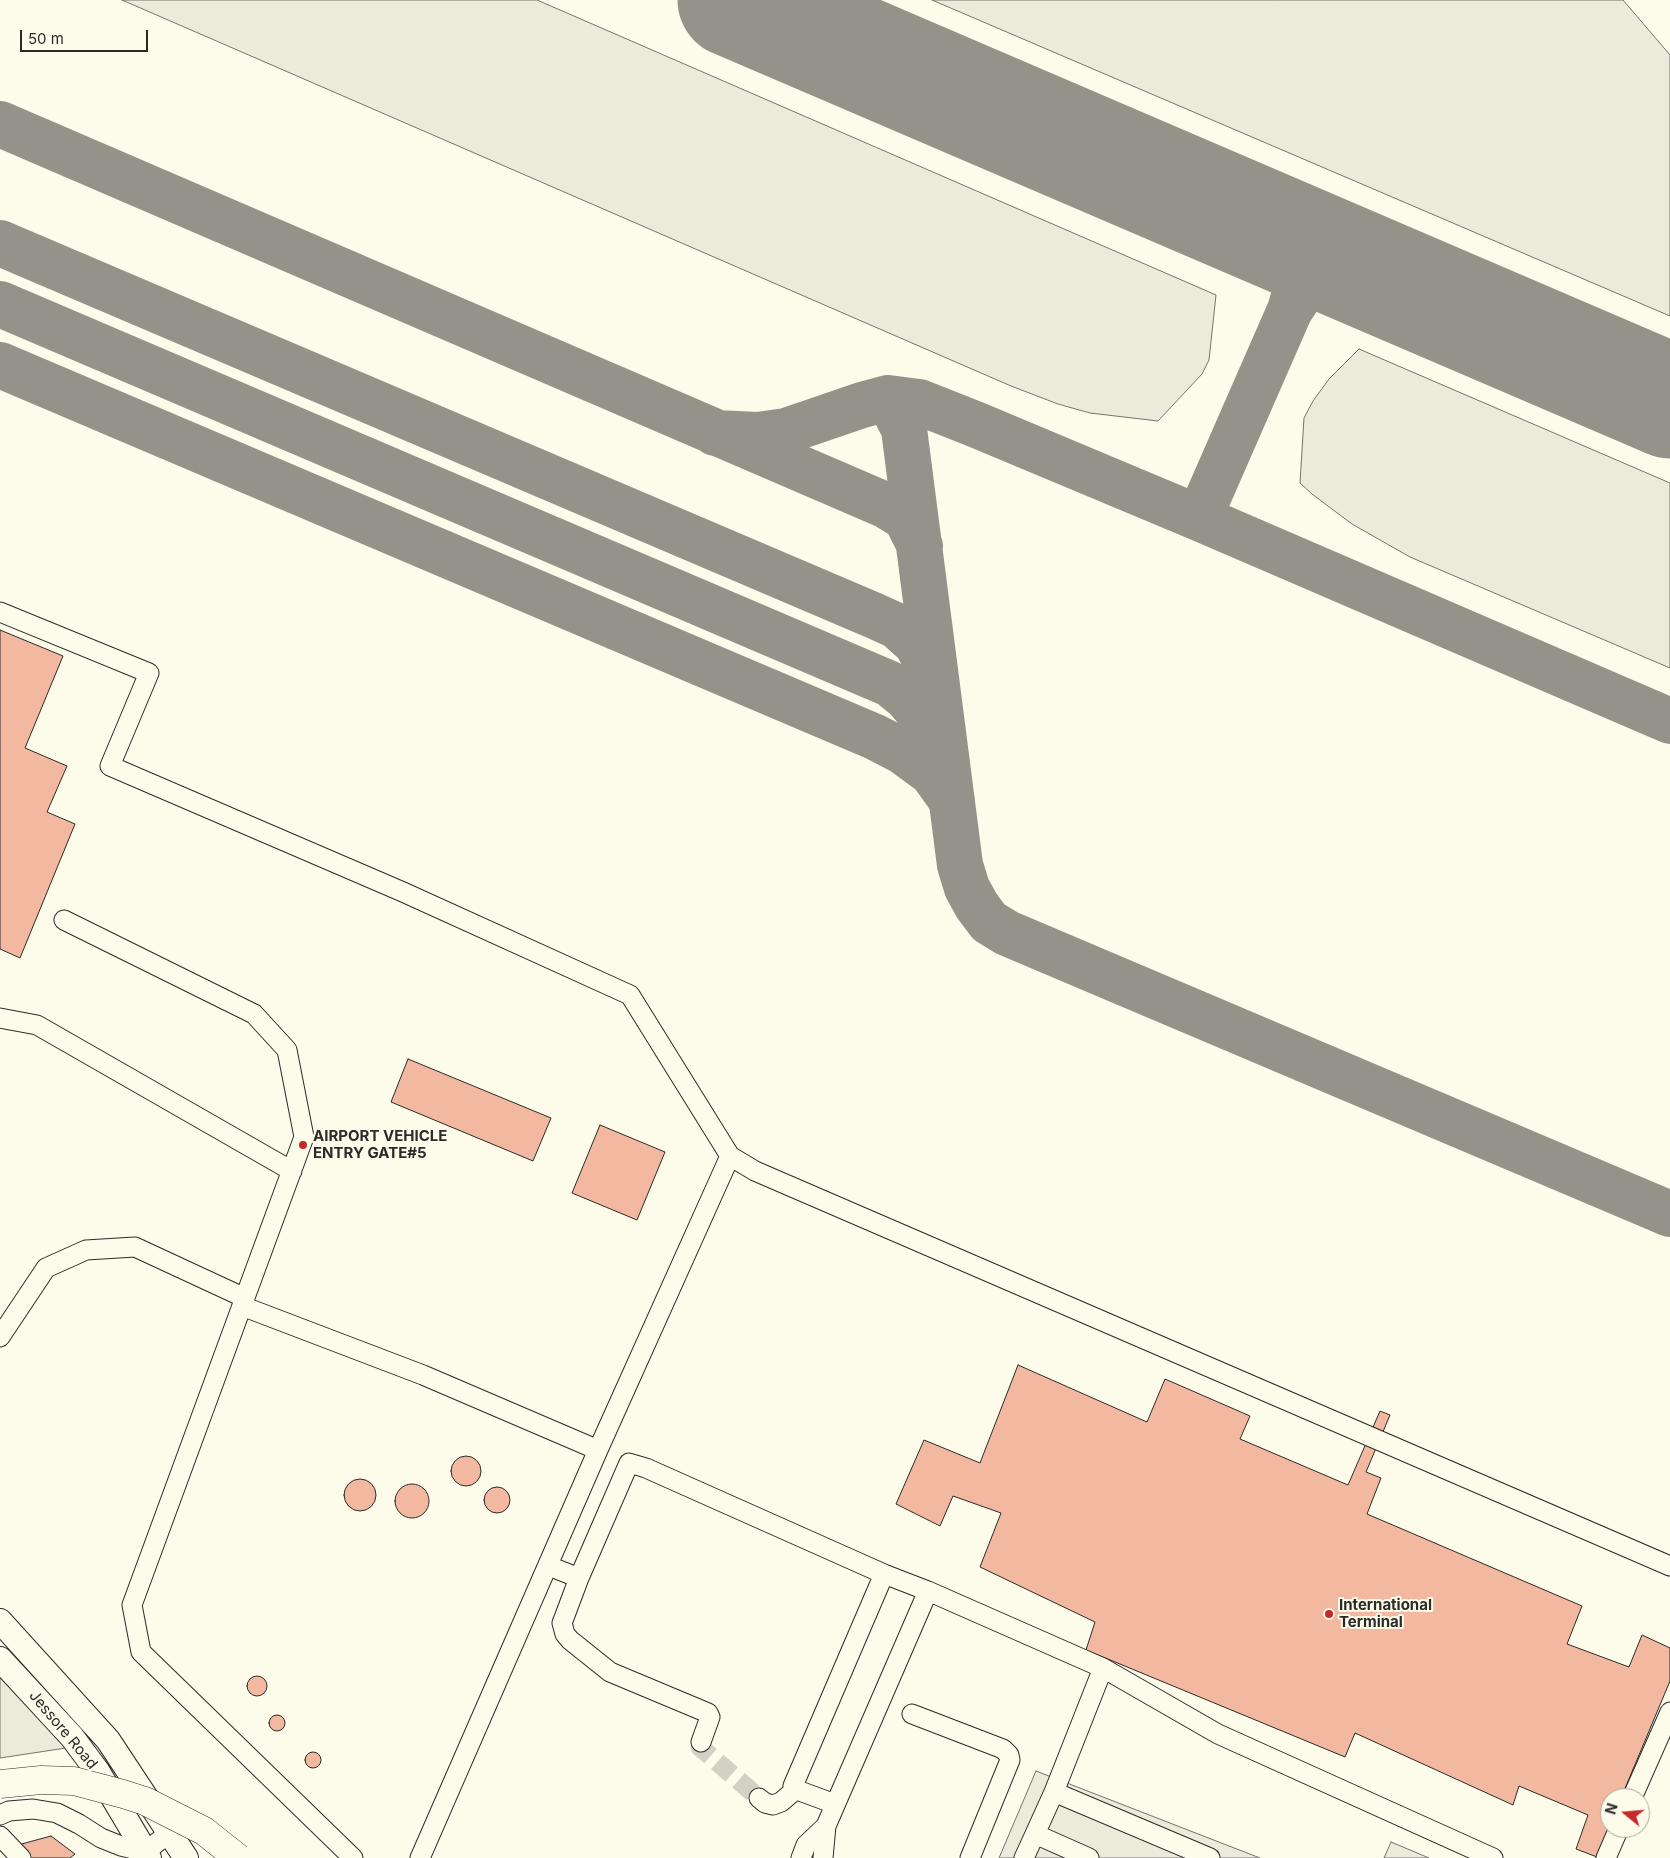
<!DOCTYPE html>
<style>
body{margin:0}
#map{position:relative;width:1670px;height:1858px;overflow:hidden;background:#fdfbea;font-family:Inter,sans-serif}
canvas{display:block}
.north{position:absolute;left:1600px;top:1788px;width:50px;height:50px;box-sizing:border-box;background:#fdfbea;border:1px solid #a9a89e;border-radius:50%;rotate:287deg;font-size:14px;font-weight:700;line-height:20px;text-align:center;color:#2b2b2b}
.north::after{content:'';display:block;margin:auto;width:18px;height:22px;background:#c62828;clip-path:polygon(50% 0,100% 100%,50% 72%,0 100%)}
.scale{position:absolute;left:20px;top:30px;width:128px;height:22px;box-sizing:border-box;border:2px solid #2b2b2b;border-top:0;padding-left:6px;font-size:15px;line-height:18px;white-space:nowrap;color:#2b2b2b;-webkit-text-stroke:4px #fdfbea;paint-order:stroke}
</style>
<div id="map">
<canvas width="1670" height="1858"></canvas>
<div class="north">N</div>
<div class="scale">50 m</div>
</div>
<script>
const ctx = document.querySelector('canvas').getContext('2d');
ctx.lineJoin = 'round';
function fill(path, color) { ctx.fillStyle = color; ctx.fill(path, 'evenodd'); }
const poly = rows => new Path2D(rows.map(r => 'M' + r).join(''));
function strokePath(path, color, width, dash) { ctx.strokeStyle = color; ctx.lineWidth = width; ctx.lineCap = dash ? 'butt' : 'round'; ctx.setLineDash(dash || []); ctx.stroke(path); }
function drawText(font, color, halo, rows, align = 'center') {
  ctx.font = font + ' Inter,sans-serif'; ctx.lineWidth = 4; ctx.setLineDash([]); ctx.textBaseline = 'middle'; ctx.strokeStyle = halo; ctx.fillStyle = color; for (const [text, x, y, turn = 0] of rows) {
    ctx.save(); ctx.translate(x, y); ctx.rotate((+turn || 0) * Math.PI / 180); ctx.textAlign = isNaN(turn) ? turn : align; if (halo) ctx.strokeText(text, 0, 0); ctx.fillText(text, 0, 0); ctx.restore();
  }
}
const green = poly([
 [122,0,537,0,1216,295,1209,360,1202,374,1158,421,1090,413,1058,404,1011,386,122,0],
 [932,0,1623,0,1670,55,1670,316,932,0],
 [1359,349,1670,483,1670,668,1410,557,1352,524,1312,494,1300,483,1304,418,1313,401,1329,379,1359,349],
 [0,1672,66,1748,0,1758,0,1672]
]);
fill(green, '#ecebdb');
strokePath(green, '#74746e', 1);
const parking = poly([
 [1036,1771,1260,1858,999,1858,1036,1771],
 [1391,1842,1429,1858,1384,1858,1391,1842]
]);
fill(parking, '#eceadb');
strokePath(parking, '#74746e', 1);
strokePath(poly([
 [0,124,885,505,906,518,920,546],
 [0,243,875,616,897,626,916,643,935,677],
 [0,304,890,684,907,698,927,722,942,749],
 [1290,310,1309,282,1320,273,1331,267,1341,265,1351,266,1370,273],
 [0,365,875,737,902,751,932,773,952,801],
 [888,398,904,429,960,865,967,888,977,906,989,922,1007,933,1670,1214],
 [715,433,758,435,786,431,862,405,888,398,919,402,977,425,1199,518,1670,721],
 [1199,518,1290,310,1294,296,1298,278,1297,261,1293,249,1281,236,1265,228]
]), '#94938a', 46);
strokePath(poly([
 [735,0,1670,401]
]), '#94938a', 115);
const building = poly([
 [0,630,63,656,25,748,67,766,47,812,75,824,20,958,0,949,0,630],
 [408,1059,551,1118,533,1161,391,1102,408,1059],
 [600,1125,665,1152,637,1220,572,1193,600,1125],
 [1018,1365,1147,1422,1165,1379,1250,1416,1240,1439,1348,1485,1380,1411,1390,1415,1366,1472,1381,1478,1367,1514,1582,1606,1567,1644,1629,1667,1642,1635,1670,1648,1670,1681,1621,1798,1610,1798,1610,1826,1597,1857,1576,1849,1588,1815,1519,1786,1513,1805,1355,1733,1345,1757,1086,1650,1095,1622,980,1567,1001,1513,953,1496,940,1526,896,1504,924,1440,980,1463,1018,1365],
 '451 1471a15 15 0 1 1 30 0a15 15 0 1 1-30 0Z',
 '344 1495a16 16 0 1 1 32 0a16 16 0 1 1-32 0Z',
 '395 1501a17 17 0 1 1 34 0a17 17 0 1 1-34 0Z',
 '484 1500a13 13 0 1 1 26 0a13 13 0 1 1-26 0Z',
 '247 1686a10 10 0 1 1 20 0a10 10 0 1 1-20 0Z',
 '269 1723a8 8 0 1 1 16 0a8 8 0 1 1-16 0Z',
 '305 1760a8 8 0 1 1 16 0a8 8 0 1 1-16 0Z',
 [51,1836,75,1854,70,1858,29,1858,18,1845,51,1836]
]);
fill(building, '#f2b8a0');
strokePath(building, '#2b2b2b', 1);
strokePath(poly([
 [701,1742,700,1747,759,1798]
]), '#d3d1c4', 19, [19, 9]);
const minor = poly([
 [0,612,149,673,110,766,403,892,630,995,730,1156,755,1171,1670,1566],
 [64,920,254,1014,287,1050,304,1137,132,1605,141,1652,353,1858],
 [0,1018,37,1025,292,1171],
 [242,1306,423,1375,598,1450],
 [0,1337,46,1268,86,1250,135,1247,245,1298],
 [549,1566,579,1578,629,1463,646,1468,884,1574],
 [579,1578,564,1618,562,1623,565,1634,570,1640,610,1672,708,1713,710,1717,701,1742],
 [912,1714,1003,1749,1009,1755,1010,1760,970,1858],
 [1054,1792,1210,1858],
 [759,1798,765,1803,773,1805,781,1802,795,1790],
 [1632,1798,1670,1712],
 [835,1804,797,1790,793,1786,884,1574,928,1591],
 [0,1815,9,1811,33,1809,57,1813,79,1824,101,1838,121,1846,145,1852,169,1833],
 [826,1826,928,1591,1103,1668,1218,1734,1493,1858],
 [0,1836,21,1858],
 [420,1858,598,1450,730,1156],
 [801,1858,806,1845,826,1826,823,1858],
 [1024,1858,1035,1834],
 [1089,1858,1035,1834,1054,1792,1103,1668],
 [1606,1858,1619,1828]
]);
const major = poly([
 [0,1621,108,1740,186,1858],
 [0,1659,72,1737,98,1772,149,1858]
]);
strokePath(minor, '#2b2b2b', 21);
strokePath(major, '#2b2b2b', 26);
strokePath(minor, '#fdfbea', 19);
strokePath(major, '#fdfbea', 24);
const highwayBridge = poly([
 [0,1784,41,1780,74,1781,123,1794,145,1801,204,1831,238,1858]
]);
strokePath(highwayBridge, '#2b2b2b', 29, []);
strokePath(highwayBridge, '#fdfbea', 28);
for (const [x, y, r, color] of [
 [303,1145,5,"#c62828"],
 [1329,1614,5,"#c62828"]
]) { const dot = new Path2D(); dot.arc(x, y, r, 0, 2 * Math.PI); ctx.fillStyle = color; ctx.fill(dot); strokePath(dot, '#fdfbea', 2); }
drawText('bold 15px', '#2b2b2b', '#fdfbea', [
 ["AIRPORT VEHICLE",313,1136],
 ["ENTRY GATE#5",313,1153],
 ["International",1339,1605],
 ["Terminal",1339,1622]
], 'left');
drawText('15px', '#2b2b2b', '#fdfbea', [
 ["Jessore Road",63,1730,50]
]);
</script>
